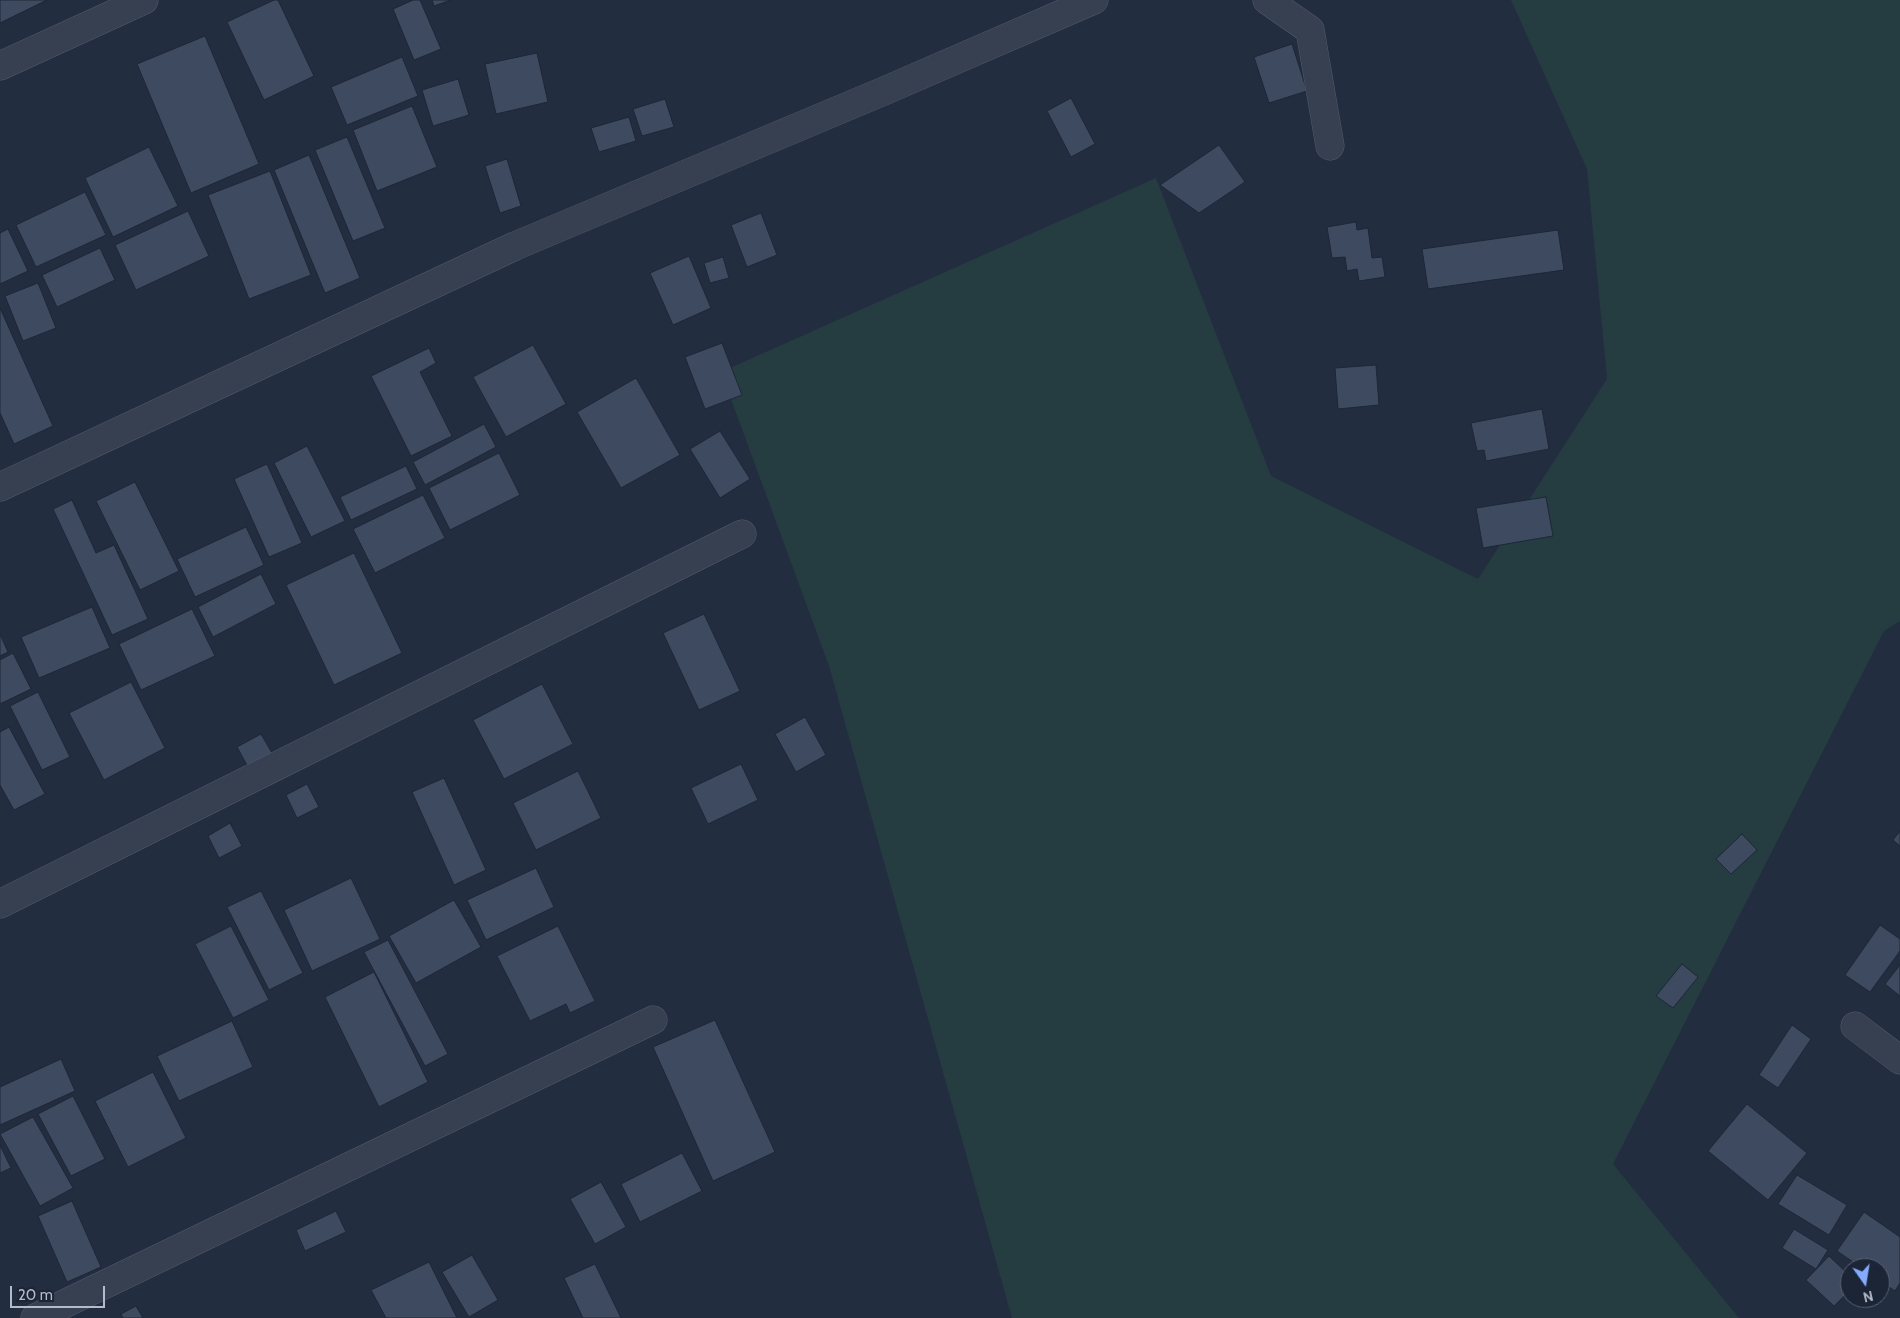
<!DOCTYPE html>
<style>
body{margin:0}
#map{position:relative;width:1900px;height:1318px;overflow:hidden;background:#232d40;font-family:Cabin,sans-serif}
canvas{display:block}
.north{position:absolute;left:1840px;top:1258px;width:50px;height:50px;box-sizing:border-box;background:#1c2535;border:1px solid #586171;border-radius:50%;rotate:167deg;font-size:14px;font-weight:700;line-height:20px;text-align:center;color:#b3bbcb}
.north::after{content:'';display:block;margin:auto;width:18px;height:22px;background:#84abff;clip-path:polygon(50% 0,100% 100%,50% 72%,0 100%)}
.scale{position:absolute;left:10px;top:1286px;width:95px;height:22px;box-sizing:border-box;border:2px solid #b3bbcb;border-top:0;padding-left:6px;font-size:15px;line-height:18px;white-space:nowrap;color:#b3bbcb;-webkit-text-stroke:4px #1c2535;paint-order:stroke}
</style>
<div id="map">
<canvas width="1900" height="1318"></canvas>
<div class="north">N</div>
<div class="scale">20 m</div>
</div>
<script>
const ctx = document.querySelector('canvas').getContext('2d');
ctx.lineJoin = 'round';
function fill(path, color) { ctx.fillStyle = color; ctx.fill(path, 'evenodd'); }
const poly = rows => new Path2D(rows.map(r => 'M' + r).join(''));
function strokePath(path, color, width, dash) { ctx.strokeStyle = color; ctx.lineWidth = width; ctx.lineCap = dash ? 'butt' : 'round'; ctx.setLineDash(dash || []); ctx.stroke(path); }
fill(poly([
 [1511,0,1900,0,1900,621,1884,631,1613,1164,1739,1318,1012,1318,829,666,721,372,1156,178,1271,476,1478,579,1607,379,1587,169]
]), '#253c41');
const building = poly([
 [0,0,47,0,0,23,0,0],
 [274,0,278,0,314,76,264,100,227,22,274,0],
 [413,0,420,0,441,49,414,60,393,9,413,0],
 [432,0,451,0,434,6,432,0],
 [205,36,259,164,191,193,137,64,205,36],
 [1292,44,1307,91,1269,103,1254,57,1292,44],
 [537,53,548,102,496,114,485,64,537,53],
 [402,57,418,96,347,125,331,87,402,57],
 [458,79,469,115,433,126,422,90,458,79],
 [1071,98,1095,144,1071,157,1047,111,1071,98],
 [665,99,674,127,642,136,633,109,665,99],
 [412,106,437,167,377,191,353,130,412,106],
 [629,117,636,141,599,152,591,128,629,117],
 [347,137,385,228,353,241,315,150,347,137],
 [1219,145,1245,182,1199,213,1160,185,1219,145],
 [149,147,178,206,113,237,85,178,149,147],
 [309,155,360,278,325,293,274,170,309,155],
 [507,159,521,206,500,213,485,166,507,159],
 [270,171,311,275,249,299,208,195,270,171],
 [85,192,106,235,36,267,16,225,85,192],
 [188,211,209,256,136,290,115,245,188,211],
 [761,213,777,255,747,267,731,225,761,213],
 [1356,222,1357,230,1368,228,1372,258,1382,257,1385,277,1359,281,1357,269,1347,271,1345,257,1332,258,1327,227,1356,222],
 [8,229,28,271,0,284,0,233,8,229],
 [1558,230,1564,270,1428,289,1422,249,1558,230],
 [100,248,115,280,57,307,42,275,100,248],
 [689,256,711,308,673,325,650,273,689,256],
 [723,257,729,278,710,283,704,263,723,257],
 [38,283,56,328,23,341,5,296,38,283],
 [0,308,53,426,14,444,0,413,0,308],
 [722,343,742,395,705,409,685,357,722,343],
 [533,345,566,404,506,437,473,377,533,345],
 [429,348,436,363,420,372,452,436,411,456,371,376,429,348],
 [1376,365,1379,405,1338,409,1335,368,1376,365],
 [636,378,680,455,621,488,577,412,636,378],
 [1542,409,1549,449,1486,461,1484,450,1477,451,1471,423,1542,409],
 [484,424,496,447,425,485,413,462,484,424],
 [720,431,750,479,720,498,690,449,720,431],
 [307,446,345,521,311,537,274,463,307,446],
 [499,453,520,495,450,530,429,488,499,453],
 [267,464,302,543,269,557,234,479,267,464],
 [406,466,417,489,351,520,340,497,406,466],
 [135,482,179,571,140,590,96,501,135,482],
 [423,495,445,538,375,573,353,529,423,495],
 [1546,497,1553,536,1483,548,1476,508,1546,497],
 [72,500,96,553,114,545,148,619,112,635,53,509,72,500],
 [246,527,264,565,195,597,177,559,246,527],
 [354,553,402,653,334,685,286,585,354,553],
 [261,574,276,604,213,637,198,607,261,574],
 [92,607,110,648,39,678,21,637,92,607],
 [192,609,215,656,141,690,119,644,192,609],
 [704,614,740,691,699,710,663,633,704,614],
 [0,634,8,652,0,656,0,634],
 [13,653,31,689,0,704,0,660,13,653],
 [131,682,165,748,104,780,69,713,131,682],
 [542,684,573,744,504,779,473,720,542,684],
 [38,692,70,757,42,770,10,706,38,692],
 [805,717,826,755,796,772,775,734,805,717],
 [9,727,45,794,14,810,0,785,0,732,9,727],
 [261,734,272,753,248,767,237,747,261,734],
 [741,764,758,800,708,824,691,788,741,764],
 [578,771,601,818,536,850,513,803,578,771],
 [444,778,486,870,454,885,412,792,444,778],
 [307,784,319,807,297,818,286,795,307,784],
 [230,823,242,846,219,858,208,836,230,823],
 [1900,831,1900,846,1893,840,1900,831],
 [1742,834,1757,850,1731,874,1716,859,1742,834],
 [536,868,554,907,486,940,467,900,536,868],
 [351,878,380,939,312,971,284,910,351,878],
 [261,891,303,973,269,990,227,907,261,891],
 [454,900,481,947,416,983,389,936,454,900],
 [1880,925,1900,939,1900,951,1870,992,1845,975,1880,925],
 [231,926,269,1000,233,1018,195,944,231,926],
 [558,926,595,1001,570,1013,566,1004,530,1021,497,956,558,926],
 [388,940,448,1054,425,1066,364,952,388,940],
 [1682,964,1698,977,1673,1008,1656,996,1682,964],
 [1900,965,1900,996,1885,984,1900,965],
 [374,972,428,1082,379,1107,325,997,374,972],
 [715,1020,775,1152,713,1181,653,1047,715,1020],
 [232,1021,253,1067,179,1101,157,1056,232,1021],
 [1792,1025,1811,1039,1778,1088,1759,1075,1792,1025],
 [61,1059,75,1091,0,1125,0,1087,61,1059],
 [153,1072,186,1138,128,1167,95,1101,153,1072],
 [73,1096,105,1159,71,1176,38,1114,73,1096],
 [1747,1104,1807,1153,1768,1200,1708,1151,1747,1104],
 [33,1117,73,1188,40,1206,0,1134,33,1117],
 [0,1145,11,1168,0,1173,0,1145],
 [682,1153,702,1191,640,1222,621,1184,682,1153],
 [1797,1175,1847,1205,1829,1235,1778,1204,1797,1175],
 [601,1182,626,1227,595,1244,570,1199,601,1182],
 [72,1201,101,1267,67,1282,38,1216,72,1201],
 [336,1211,346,1232,305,1251,296,1230,336,1211],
 [1864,1212,1900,1237,1900,1283,1895,1291,1880,1281,1880,1268,1862,1268,1837,1251,1864,1212],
 [1794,1229,1828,1250,1816,1269,1782,1248,1794,1229],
 [472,1255,498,1300,469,1317,442,1272,472,1255],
 [1829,1256,1850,1276,1850,1290,1834,1306,1806,1280,1829,1256],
 [429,1262,457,1318,386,1318,371,1290,429,1262],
 [595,1264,621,1318,583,1318,564,1278,595,1264],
 [136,1306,143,1318,123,1318,121,1314,136,1306]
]);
fill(building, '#3e4a60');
strokePath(building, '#1e2737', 1);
const street = poly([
 [1267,0,1310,30,1330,146],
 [0,66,144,0],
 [0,487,515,246,884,91,1094,0],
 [0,904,742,534],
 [1855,1026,1900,1060],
 [35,1318,653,1020]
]);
strokePath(street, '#525b6b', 29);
strokePath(street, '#374050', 28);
</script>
